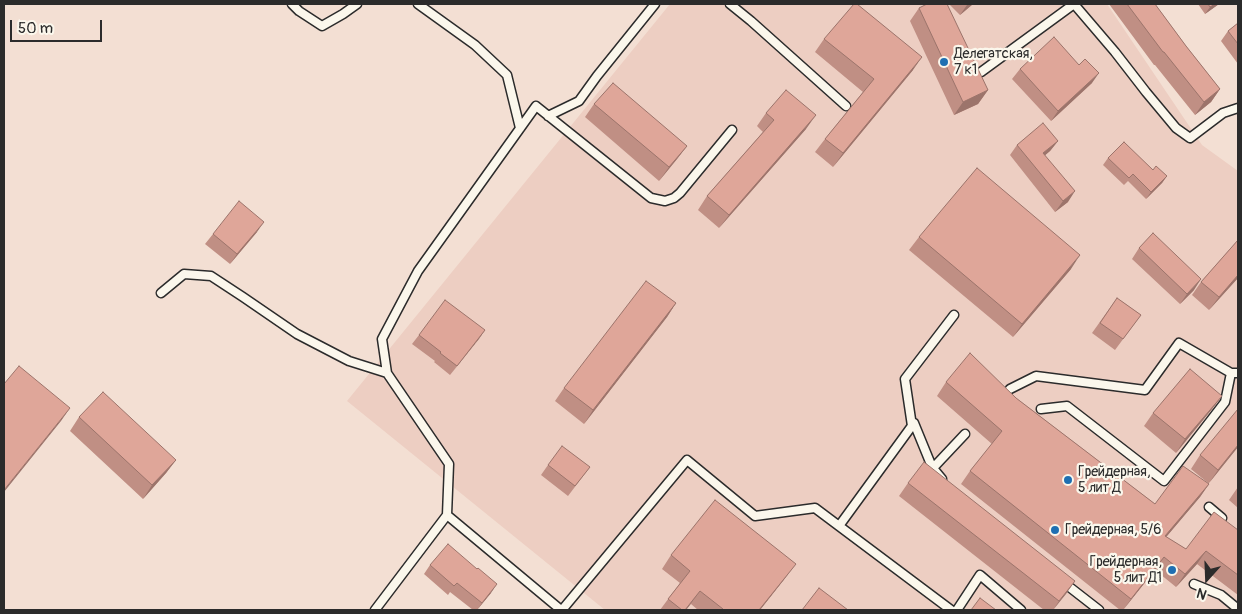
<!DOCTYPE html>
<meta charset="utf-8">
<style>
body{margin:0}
#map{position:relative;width:1242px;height:614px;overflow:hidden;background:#f3dfd3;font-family:Pangolin,sans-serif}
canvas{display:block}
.frame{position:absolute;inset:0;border:5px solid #2b2b2b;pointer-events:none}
.north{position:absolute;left:1182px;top:554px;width:50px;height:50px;-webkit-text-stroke:4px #fbf7ec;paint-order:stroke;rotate:200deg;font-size:14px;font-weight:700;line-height:20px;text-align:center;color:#2b2b2b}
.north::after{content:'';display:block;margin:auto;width:18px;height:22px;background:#2b2b2b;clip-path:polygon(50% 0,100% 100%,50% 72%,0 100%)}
.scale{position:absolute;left:10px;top:20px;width:92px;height:22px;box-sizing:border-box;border:2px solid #2b2b2b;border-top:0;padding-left:6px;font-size:15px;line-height:18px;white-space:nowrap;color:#2b2b2b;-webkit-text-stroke:4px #fbf7ec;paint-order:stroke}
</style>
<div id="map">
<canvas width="1242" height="614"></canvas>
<div class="frame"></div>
<div class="north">N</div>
<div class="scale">50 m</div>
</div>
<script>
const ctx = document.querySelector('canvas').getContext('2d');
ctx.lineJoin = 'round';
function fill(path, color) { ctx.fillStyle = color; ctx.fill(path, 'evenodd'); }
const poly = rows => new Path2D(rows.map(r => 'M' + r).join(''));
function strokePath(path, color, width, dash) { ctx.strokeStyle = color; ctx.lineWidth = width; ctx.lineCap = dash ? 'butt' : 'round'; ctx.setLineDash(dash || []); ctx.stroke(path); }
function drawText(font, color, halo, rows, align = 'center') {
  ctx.font = font + ' Pangolin,sans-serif'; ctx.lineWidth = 4.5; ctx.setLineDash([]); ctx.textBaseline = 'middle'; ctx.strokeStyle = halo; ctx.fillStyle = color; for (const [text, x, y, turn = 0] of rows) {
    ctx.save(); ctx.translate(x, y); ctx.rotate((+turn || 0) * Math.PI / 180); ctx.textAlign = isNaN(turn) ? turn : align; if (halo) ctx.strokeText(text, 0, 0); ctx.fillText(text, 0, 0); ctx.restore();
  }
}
fill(poly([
 [670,4,1107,4,1202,145,1238,171,1238,610,605,610,347,401]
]), '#edcec2');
const service = poly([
 [292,4,299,11,322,26,343,14,357,4],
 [418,4,475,45,507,75,520,128],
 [730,4,751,21,846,106],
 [981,72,1074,4,1115,52,1146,92,1176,128,1190,138,1223,113,1238,108],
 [548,116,579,101,597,76,655,4],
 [161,293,184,274,211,276,243,297,297,334,349,361,387,373],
 [1010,389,1036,376,1145,390,1179,343,1231,373,1238,373],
 [1041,409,1067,406,1164,481,1225,402,1231,373],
 [912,426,905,379,954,315],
 [933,468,965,434],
 [1209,507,1222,518],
 [447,515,561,610],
 [839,526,914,423,932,467,942,479],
 [1063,582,1099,610],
 [1194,584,1221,595,1238,609],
 [375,610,447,515,449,464,387,373,382,339,418,271,536,106,651,198,665,201,674,198,680,193,732,130],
 [562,610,687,460,755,516,815,508,951,610],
 [957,610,980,575,1021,610]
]);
strokePath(service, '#2b2b2b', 11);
strokePath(service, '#fbf7ec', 8);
fill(poly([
 [949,4,973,4,960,15],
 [1109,4,1155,4,1186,46,1220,89,1211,102,1195,115,1155,65,1154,65],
 [1198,4,1219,4,1205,14],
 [919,8,988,90,978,104,954,115,910,21],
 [1238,23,1238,64,1221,41,1228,31],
 [824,39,913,70,833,167,815,152,825,139,863,92,815,52],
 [1020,69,1092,83,1051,121,1012,79],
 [594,104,687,146,677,159,659,181,585,117],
 [766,113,806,129,719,228,698,210,707,196,763,132,757,126],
 [1058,141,1050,151,1045,155,1068,202,1055,212,1010,155,1017,145],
 [1108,158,1153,170,1167,176,1162,183,1146,199,1128,181,1124,185,1103,165],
 [257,232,230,264,205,244,213,234],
 [919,237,1071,269,1013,337,909,250],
 [1238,240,1238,278,1209,310,1192,295,1201,282],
 [1139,248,1194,290,1180,304,1132,259],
 [1117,298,1141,315,1115,350,1092,333],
 [676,303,667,317,584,424,555,401,564,388],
 [485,330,450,375,434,362,435,361,412,344,419,335],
 [946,382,1016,398,1155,504,1208,483,1191,469,1200,455,1238,447,1209,483,1209,484,1200,497,1166,537,1186,549,1238,530,1238,595,1197,564,1176,587,1155,570,1123,610,1120,610,961,484,970,471,992,444,937,396],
 [1222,396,1212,409,1176,453,1144,426,1153,413],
 [79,417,176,460,166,473,143,499,70,431],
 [548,465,590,467,568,496,541,475],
 [908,483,1075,581,1053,610,1044,610,899,496],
 [1238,487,1238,508,1229,500],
 [671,555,786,577,760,610,698,610,691,604,686,610,660,610,680,583,662,569],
 [430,565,491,593,477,610,473,610,450,592,448,595,424,574]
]), '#c08f84');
fill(poly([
 [969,4,973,4,960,15,967,5],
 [1215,4,1219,4,1205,14,1210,7],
 [922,57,913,70,833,167,843,153],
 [1099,73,1092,83,1051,121,1058,111],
 [1220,89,1211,102,1195,115,1204,102],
 [988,90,978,104,954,115,963,102],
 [816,115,806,129,719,228,729,215],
 [1058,141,1050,151,1036,163,1043,153],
 [687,146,677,159,659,181,669,167],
 [1167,176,1162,183,1146,199,1151,192],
 [1075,191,1068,202,1055,212,1063,201],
 [264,222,257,232,230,264,237,254],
 [1080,255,1071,269,1013,337,1022,324],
 [1238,275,1238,278,1209,310,1219,297],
 [1201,279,1194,290,1180,304,1187,294],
 [676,303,667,317,584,424,593,410],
 [485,330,479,339,450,375],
 [1222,396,1212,409,1176,453,1185,439],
 [70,408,61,421,4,492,4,490],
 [1238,445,1238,447,1209,483,1218,470],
 [176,460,166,473,143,499,152,485],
 [1209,484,1200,497,1156,549,1165,536],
 [1206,551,1197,564,1176,587,1185,574],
 [1164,557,1155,570,1123,610,1131,599],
 [796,564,786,577,760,610,759,610],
 [1075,581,1066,594,1053,610,1059,601],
 [497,584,491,593,477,610,482,603],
 [700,591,686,610,685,610]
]), '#9c746b');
const building = poly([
 [854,4,857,4,922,57,843,153,825,139,874,79,824,39,854,4],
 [927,4,947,4,988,90,963,102,919,8,927,4],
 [1127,4,1155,4,1186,46,1220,89,1204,102,1164,52,1163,52,1127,4],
 [1208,4,1215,4,1210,7,1208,4],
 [1238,23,1238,44,1228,31,1238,23],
 [1054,37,1079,65,1085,59,1099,73,1058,111,1020,69,1054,37],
 [613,83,687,146,669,167,594,104,613,83],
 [786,90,816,115,729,215,707,196,774,120,766,113,786,90],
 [1043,123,1058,141,1043,153,1075,191,1063,201,1017,145,1043,123],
 [1124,142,1153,170,1156,166,1167,176,1151,192,1133,174,1129,178,1108,158,1124,142],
 [977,168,1080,255,1022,324,919,237,977,168],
 [239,201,264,222,237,254,213,234,239,201],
 [1153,233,1201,279,1187,294,1139,248,1153,233],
 [1238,240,1238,275,1219,297,1201,282,1238,240],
 [646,281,676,303,593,410,564,388,646,281],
 [1117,298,1141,315,1123,339,1100,323,1117,298],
 [445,300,485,330,457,366,440,353,441,352,419,335,445,300],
 [970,353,1016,398,1155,504,1183,466,1209,484,1165,536,1186,549,1214,512,1238,530,1238,575,1206,551,1185,574,1164,557,1131,599,970,471,1002,431,946,382,970,353],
 [19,366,70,408,4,490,4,384,19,366],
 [1190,369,1222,396,1185,439,1153,413,1190,369],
 [103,392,176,460,152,485,79,417,103,392],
 [1238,409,1238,445,1218,470,1200,455,1238,409],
 [562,446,590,467,575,486,548,465,562,446],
 [924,462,1075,581,1059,601,908,483,924,462],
 [715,500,796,564,759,610,723,610,723,609,700,591,685,610,682,610,668,599,690,571,671,555,715,500],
 [448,544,477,569,478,568,497,584,482,603,457,583,454,586,430,565,448,544],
 [819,588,848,610,802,610,819,588],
 [980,598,996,610,971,610,980,598]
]);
fill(building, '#dfa699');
strokePath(building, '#9c746b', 1);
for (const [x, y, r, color] of [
 [944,62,5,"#1f6fb2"],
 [1068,480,5,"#1f6fb2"],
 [1055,530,5,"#1f6fb2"],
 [1172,570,5,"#1f6fb2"]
]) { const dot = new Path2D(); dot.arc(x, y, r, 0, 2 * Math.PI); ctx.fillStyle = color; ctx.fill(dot); strokePath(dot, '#fbf7ec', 2); }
drawText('14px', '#2b2b2b', '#fbf7ec', [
 ["Делегатская,",954,54],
 ["7 к1",954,70],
 ["Грейдерная,",1078,472],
 ["5 лит Д",1078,488],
 ["Грейдерная, 5/6",1065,530],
 ["Грейдерная,",1162,562,"right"],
 ["5 лит Д1",1162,578,"right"]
], 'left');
</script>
